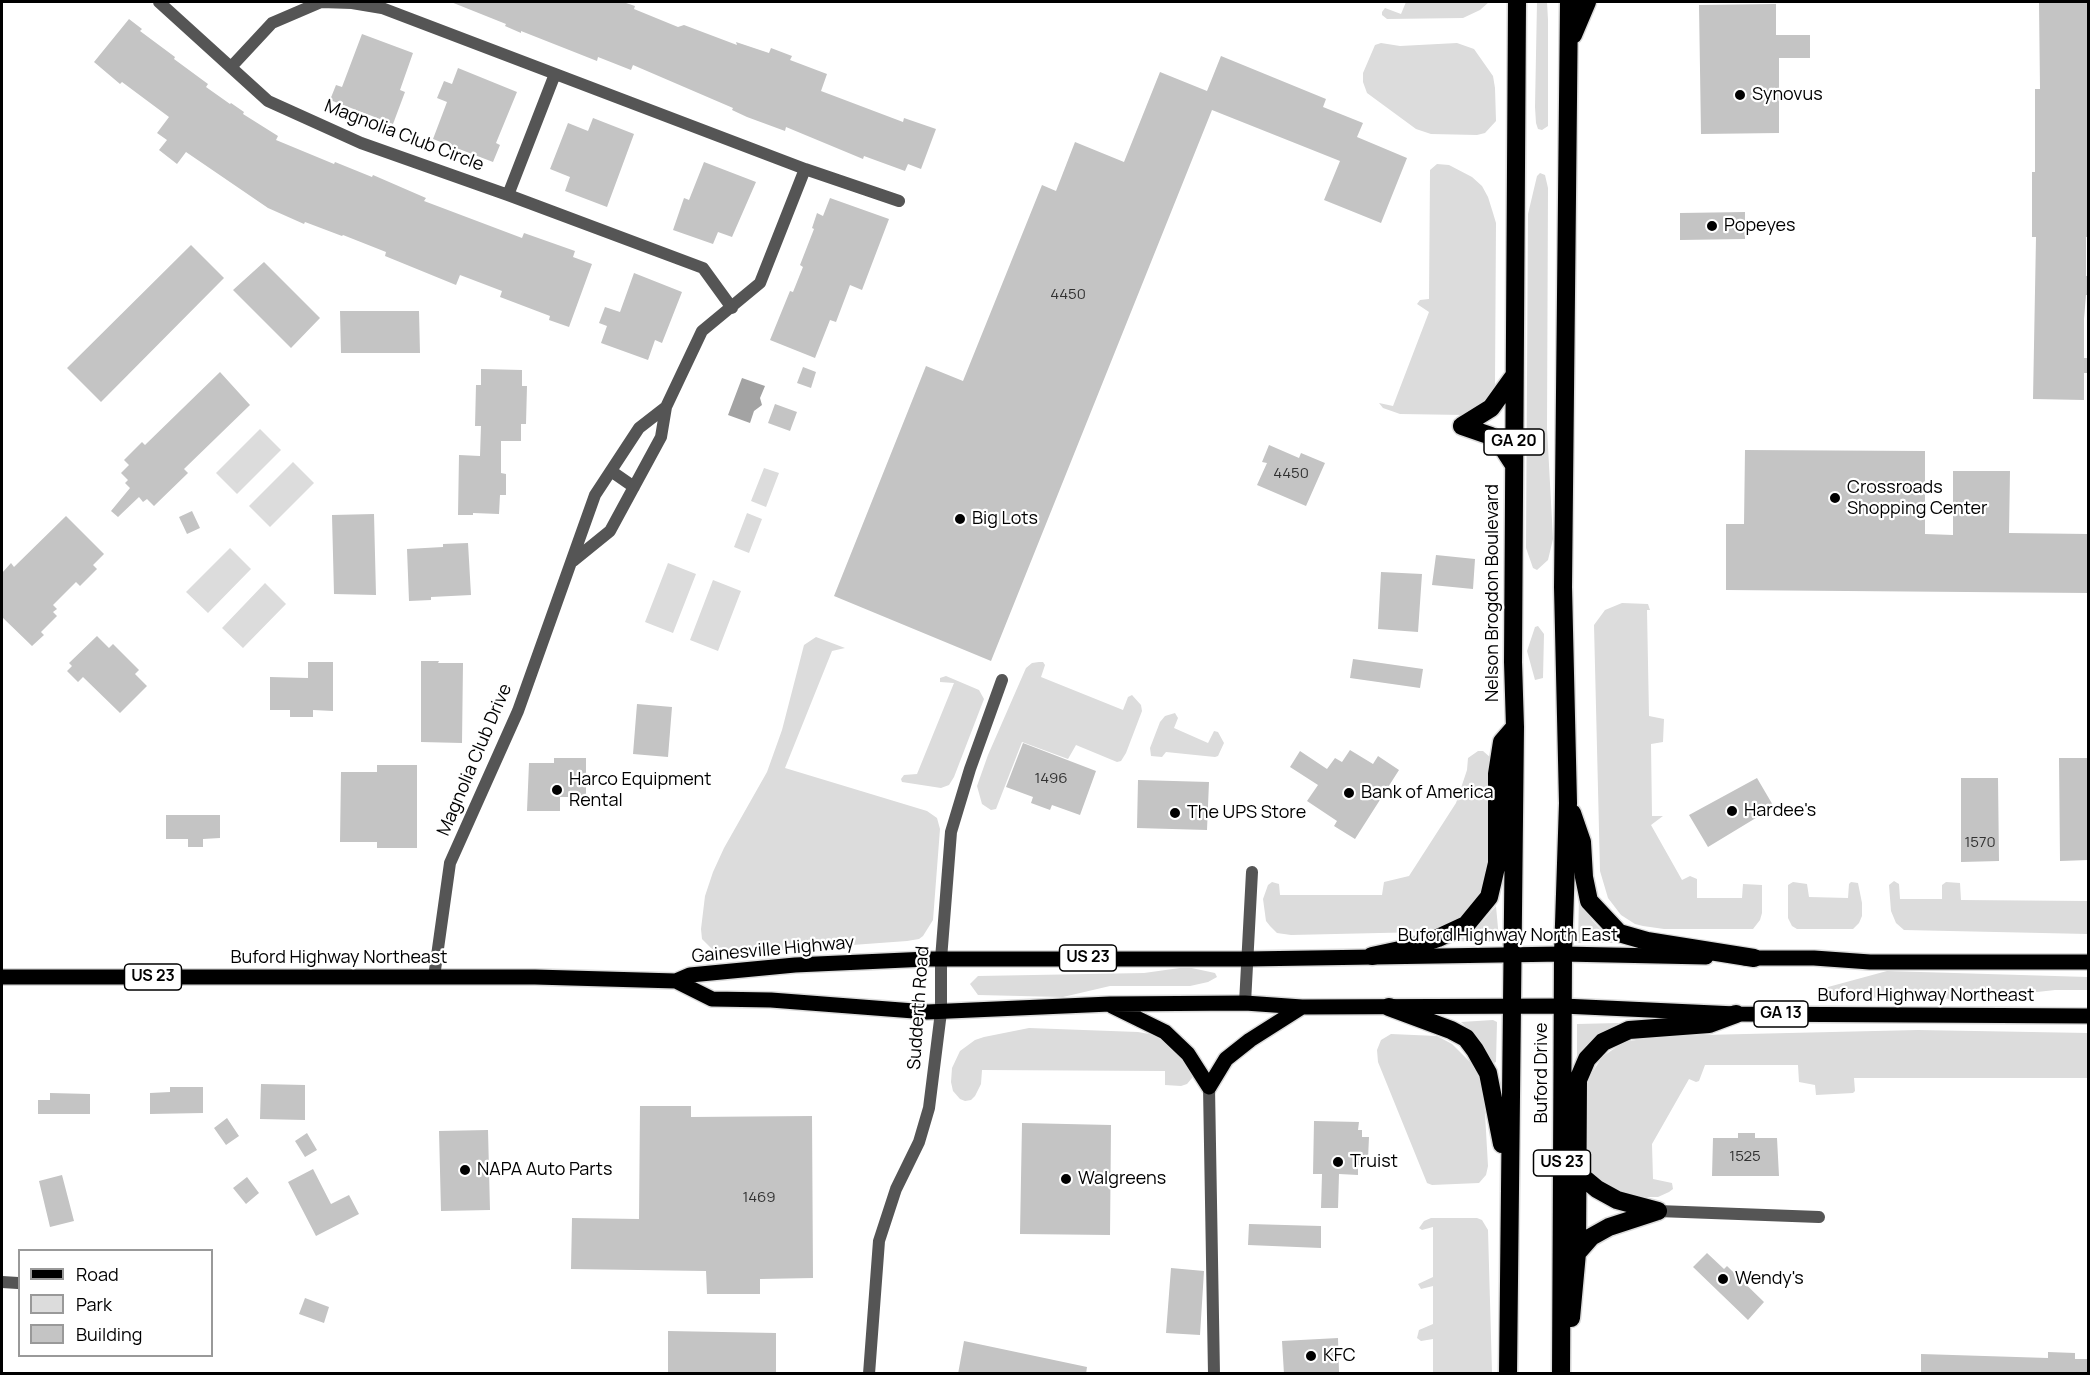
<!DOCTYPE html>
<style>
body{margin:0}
#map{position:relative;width:2090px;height:1375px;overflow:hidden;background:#fff;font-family:Manrope,sans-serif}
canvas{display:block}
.frame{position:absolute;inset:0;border:3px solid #000;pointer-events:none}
.legend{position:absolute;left:18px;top:1249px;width:195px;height:108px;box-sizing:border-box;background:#fff;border:2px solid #999;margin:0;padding:8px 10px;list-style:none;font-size:18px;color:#000}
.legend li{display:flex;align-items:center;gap:12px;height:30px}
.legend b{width:30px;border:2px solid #999}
</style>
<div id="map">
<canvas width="2090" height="1375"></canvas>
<div class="frame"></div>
<ul class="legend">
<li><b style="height:8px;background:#000"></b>Road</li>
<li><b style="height:16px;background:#dcdcdc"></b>Park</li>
<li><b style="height:16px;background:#c4c4c4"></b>Building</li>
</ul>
</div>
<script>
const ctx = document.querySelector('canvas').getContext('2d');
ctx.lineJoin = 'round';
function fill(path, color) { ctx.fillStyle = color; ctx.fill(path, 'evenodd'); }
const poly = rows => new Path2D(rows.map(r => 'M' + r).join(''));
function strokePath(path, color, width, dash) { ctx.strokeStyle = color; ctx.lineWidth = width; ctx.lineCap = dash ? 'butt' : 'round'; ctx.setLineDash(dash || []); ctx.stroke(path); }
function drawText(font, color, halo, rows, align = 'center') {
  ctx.font = font + ' Manrope,sans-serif'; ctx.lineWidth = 4.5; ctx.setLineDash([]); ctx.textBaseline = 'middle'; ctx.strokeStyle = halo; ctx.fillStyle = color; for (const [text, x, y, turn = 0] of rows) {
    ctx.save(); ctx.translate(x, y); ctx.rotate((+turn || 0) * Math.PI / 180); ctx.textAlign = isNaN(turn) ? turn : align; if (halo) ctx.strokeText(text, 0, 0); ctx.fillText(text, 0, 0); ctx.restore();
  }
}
fill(poly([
 [1406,2,1489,2,1480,10,1463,18,1387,19,1382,15,1382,12,1385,8,1401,14],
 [1537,2,1547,2,1548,20,1548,126,1542,130,1538,129,1536,123,1535,107],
 [1381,43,1400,46,1457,43,1474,49,1493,76,1495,88,1496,121,1485,133,1477,135,1431,134,1416,129,1367,93,1363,82,1363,73,1375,45],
 [1437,164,1449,165,1472,177,1482,186,1488,197,1493,213,1496,223,1495,384,1494,390,1484,405,1465,415,1400,414,1383,408,1379,403,1393,406,1429,312,1417,304,1420,300,1429,299,1430,170],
 [1540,173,1545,175,1548,188,1547,428,1553,539,1548,560,1537,570,1533,568,1526,548,1528,214,1537,176],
 [260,429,281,450,237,494,216,473],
 [293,462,314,483,270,527,249,506],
 [764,468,779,473,766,507,751,501],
 [747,513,762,519,749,553,734,547],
 [230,548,251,569,208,613,186,592],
 [668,563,696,574,673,633,645,622],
 [713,580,741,591,718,651,690,640],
 [265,583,286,604,243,648,222,628],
 [1622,603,1648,604,1650,610,1647,610,1649,716,1664,719,1663,742,1651,744,1652,816,1663,816,1651,825,1682,880,1690,876,1697,879,1697,898,1742,898,1743,884,1762,885,1762,913,1760,920,1753,929,1664,929,1643,926,1635,924,1621,915,1608,898,1600,871,1594,625,1605,610],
 [1538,626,1544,634,1543,678,1535,680,1527,651,1535,627],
 [816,637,845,648,832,651,785,768,927,811,937,818,940,829,933,920,923,936,919,939,907,941,729,954,714,951,702,939,701,929,705,896,713,872,724,848,767,772,782,730,804,645],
 [1039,662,1043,662,1045,665,1041,677,1123,710,1128,697,1132,695,1141,705,1142,711,1126,753,1121,761,1117,762,1076,745,1068,759,1022,742,996,809,991,810,982,804,977,786,988,755,1026,668,1032,663],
 [946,676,979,690,984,699,954,777,949,785,941,788,902,782,901,779,904,775,917,774,954,683,940,682,940,678],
 [1175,713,1178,718,1174,728,1208,743,1214,731,1218,732,1224,743,1218,756,1215,757,1166,752,1162,757,1151,756,1150,748,1160,722,1165,716],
 [1478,751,1483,751,1491,758,1493,840,1483,892,1466,912,1448,925,1424,932,1291,935,1277,933,1270,926,1266,921,1263,899,1268,885,1272,882,1279,884,1280,895,1382,895,1384,882,1409,876,1456,803,1467,770,1468,758],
 [1894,881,1899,884,1900,899,1942,899,1942,885,1946,882,1960,883,1961,900,2088,901,2088,934,1904,930,1896,923,1891,911,1889,885],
 [1793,882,1807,884,1809,897,1848,898,1849,884,1851,882,1858,883,1862,903,1862,916,1859,923,1853,929,1797,929,1792,926,1788,918,1788,885],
 [1579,896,1592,920,1613,943,1578,943],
 [1496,906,1499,939,1497,942,1454,941,1482,922],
 [1187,967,1215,973,1217,977,1208,982,1190,986,1110,986,1063,997,978,995,970,984,978,976,1144,973],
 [1887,971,2088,977,2088,990,2055,990,1974,999,1818,997,1817,990],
 [1493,1020,1497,1022,1496,1062,1494,1063,1480,1040,1461,1022],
 [1619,1023,1595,1040,1577,1060,1577,1024],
 [1029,1028,1138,1032,1155,1035,1173,1045,1192,1073,1192,1078,1187,1084,1181,1086,1165,1085,1165,1071,982,1070,981,1084,975,1096,971,1100,965,1101,960,1099,953,1091,951,1082,952,1068,960,1051,975,1040,984,1037],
 [1918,1030,2088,1033,2088,1078,1854,1078,1855,1091,1853,1093,1816,1095,1815,1085,1799,1082,1798,1065,1705,1065,1699,1081,1696,1082,1689,1079,1652,1144,1653,1179,1672,1183,1673,1189,1669,1192,1658,1197,1632,1197,1618,1194,1595,1178,1589,1168,1586,1160,1586,1087,1592,1073,1602,1057,1624,1042,1660,1036],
 [1391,1034,1437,1036,1452,1044,1472,1064,1480,1080,1484,1096,1488,1166,1486,1175,1479,1183,1432,1185,1427,1183,1378,1062,1377,1050,1381,1040],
 [1431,1218,1477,1218,1482,1220,1488,1230,1492,1373,1433,1373,1433,1339,1421,1341,1417,1338,1419,1330,1433,1324,1433,1286,1421,1289,1418,1284,1433,1277,1433,1227,1422,1230,1419,1228,1424,1221]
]), '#dcdcdc');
fill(poly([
 [742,378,765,386,760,398,762,405,754,411,750,423,728,415]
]), '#a3a3a3');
fill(poly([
 [451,2,623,2,635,6,634,9,678,27,684,25,737,45,736,42,769,53,771,48,792,56,790,60,827,74,821,91,903,122,904,118,936,129,921,169,908,164,905,171,864,156,863,159,786,127,785,131,747,117,732,110,733,108,633,65,631,70,598,57,597,61,521,31,521,33,505,26,506,24],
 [2039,2,2087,2,2087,5,2088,5,2088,70,2087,78,2088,131,2087,131,2088,237,2086,237,2086,276,2088,276,2088,295,2086,295,2084,319,2084,358,2087,358,2087,373,2084,373,2084,400,2033,399,2036,237,2032,237,2032,172,2035,172,2035,89,2040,89],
 [1776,4,1776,35,1810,35,1810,58,1779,58,1779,133,1701,134,1699,5],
 [129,19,142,29,140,31,175,57,174,59,208,84,206,87,230,104,231,103,244,112,243,114,278,136,276,140,334,164,335,162,372,177,373,175,426,198,424,201,522,238,524,233,575,251,573,257,592,264,569,327,549,320,550,316,500,297,502,291,460,275,456,285,385,256,386,252,343,235,342,236,305,222,304,224,268,208,186,152,177,164,159,150,167,140,157,133,169,117,122,82,120,84,94,62],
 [362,34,413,53,400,90,405,92,393,124,330,100,336,85,342,87],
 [1221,56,1326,99,1323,107,1363,123,1357,137,1407,158,1381,223,1324,200,1340,161,1212,110,991,661,834,596,926,366,963,381,1042,185,1056,191,1075,142,1124,162,1160,72,1207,91],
 [458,68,517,92,496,143,500,145,493,162,433,139,447,102,437,98,444,81,452,84],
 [593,118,634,134,607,207,565,191,570,177,550,169,568,123,588,131],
 [704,162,756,182,732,237,718,232,713,244,673,230,684,198,689,200],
 [830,198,889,219,862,290,850,285,836,322,830,320,815,358,770,340,790,291,793,292,803,267,800,265,814,229,812,228,817,213,823,216],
 [1745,212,1745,239,1680,240,1680,213],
 [191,245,224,278,101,402,67,368],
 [264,262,320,318,291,348,233,290],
 [634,273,682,292,662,343,655,340,648,360,601,343,607,326,599,323,605,307,620,312],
 [340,311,419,311,420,353,341,353],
 [803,367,816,372,811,388,797,383],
 [481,369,522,370,522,386,527,386,526,424,521,424,521,441,501,441,501,473,506,474,506,495,500,495,499,514,473,513,473,515,458,515,459,455,480,456,481,426,475,426,476,385,481,385],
 [220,372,250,405,184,469,188,473,154,506,147,499,143,502,139,497,118,517,111,511,130,488,125,483,128,480,121,473,129,465,124,460,142,442,145,445],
 [775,404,797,412,790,431,768,423],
 [1269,445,1299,458,1301,453,1325,463,1306,506,1257,485,1267,463,1262,462],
 [1745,450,1925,451,1925,534,1953,535,1953,471,2010,471,2009,533,2088,534,2088,593,1726,590,1726,524,1744,524],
 [192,511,200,528,187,534,179,517],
 [374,514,376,595,334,594,332,515],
 [66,516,104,554,93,565,97,569,80,586,76,582,53,605,57,609,53,612,57,616,41,632,44,635,32,646,2,617,2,573,11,563,14,567],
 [468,543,471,595,431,597,431,600,409,601,407,549,443,547,443,544],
 [1436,555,1475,559,1473,589,1432,585],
 [1381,572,1422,574,1418,632,1378,629],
 [97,636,109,648,113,644,139,670,135,674,147,686,120,713,83,677,78,682,67,671,72,666,69,663],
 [1353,659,1423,669,1420,688,1350,678],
 [421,661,439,661,438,663,463,663,462,743,421,742],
 [308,662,333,662,333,711,313,710,313,717,290,717,290,710,270,710,270,677,308,678],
 [637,704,672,707,668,757,633,754],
 [1023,743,1096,771,1080,815,1052,805,1050,810,1031,803,1033,797,1006,787],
 [1350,750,1373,764,1378,756,1399,770,1355,839,1334,826,1337,821,1307,801,1318,785,1290,767,1300,751,1327,769,1335,758,1342,762],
 [554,758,586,758,586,797,560,797,560,811,527,811,529,763,554,763],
 [2059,758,2088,758,2088,860,2060,861],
 [377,765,417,765,417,848,377,848,377,842,340,842,341,772,377,772],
 [1757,778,1774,807,1708,847,1689,815],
 [1961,778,1998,778,1999,861,1961,862],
 [1138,780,1209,782,1207,830,1137,828],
 [166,815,220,815,220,838,203,839,203,847,188,847,188,839,166,839],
 [261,1084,305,1085,305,1120,260,1119],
 [170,1087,203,1087,203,1113,150,1114,150,1093,170,1092],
 [50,1093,90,1094,90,1114,38,1114,38,1100,50,1100],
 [640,1106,691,1106,691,1117,812,1116,813,1278,760,1279,760,1294,707,1294,706,1271,571,1269,572,1218,639,1219],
 [227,1118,239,1136,226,1145,214,1128],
 [1314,1121,1359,1122,1358,1130,1362,1130,1362,1137,1369,1137,1368,1159,1362,1159,1362,1165,1358,1165,1358,1175,1339,1174,1338,1208,1321,1208,1322,1174,1313,1174],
 [1022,1123,1111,1125,1110,1235,1020,1234],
 [488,1130,490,1210,441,1211,439,1131],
 [307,1133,317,1150,305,1157,295,1141],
 [1738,1133,1755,1133,1755,1138,1777,1138,1779,1176,1712,1176,1713,1138,1738,1138],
 [313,1169,331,1204,349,1195,359,1214,316,1236,288,1182],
 [62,1175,74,1221,50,1227,39,1181],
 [247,1177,259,1193,246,1204,233,1188],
 [1249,1224,1321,1226,1321,1248,1248,1245],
 [1707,1253,1724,1269,1727,1266,1764,1302,1748,1320,1693,1267],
 [1171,1268,1204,1271,1200,1335,1166,1333],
 [305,1298,329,1307,324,1323,299,1314],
 [668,1331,776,1333,776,1374,668,1374],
 [1338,1338,1339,1372,1284,1374,1282,1341],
 [964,1341,1087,1367,1086,1374,958,1374],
 [2048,1352,2075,1353,2075,1359,2088,1359,2088,1374,1921,1374,1921,1354,2048,1358]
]), '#c4c4c4');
const primary = poly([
 [1745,958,1814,958,1870,962,2088,962],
 [2,977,535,977,676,981,712,999,771,1000,927,1012,1110,1004,1245,1003,1302,1007,1563,1006,1736,1014,2088,1016],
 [676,981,690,975,795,965,928,959,1248,959,1563,954,1706,957],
 [1112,1006,1165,1032,1188,1054,1209,1087,1226,1059,1250,1040,1302,1007]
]);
const highway = poly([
 [1573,35,1587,2],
 [1462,426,1491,408,1514,376],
 [1462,426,1491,436,1503,448,1514,465],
 [1572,813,1582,842,1584,877,1589,901,1619,933,1647,941,1754,958],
 [1372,956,1409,948,1438,938,1466,925,1489,897,1497,863,1497,774,1502,742,1515,727],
 [1389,1007,1451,1030,1466,1038,1475,1050,1488,1073,1502,1144],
 [1573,1169,1597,1189,1617,1200,1658,1211],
 [1577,1253,1591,1237,1609,1227,1658,1211],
 [1571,1318,1577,1253,1578,1080,1587,1059,1603,1042,1629,1030,1709,1024,1736,1014],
 [1508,1374,1515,727,1513,662,1517,2],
 [1561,1374,1563,954,1568,803,1563,587,1569,2]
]);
strokePath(primary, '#dbdbdb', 18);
strokePath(highway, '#dbdbdb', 21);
strokePath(poly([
 [159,2,268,101,361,143,508,195,703,268,732,308],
 [232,66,272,23,321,2,352,3,382,8,805,169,899,201],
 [508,195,555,74],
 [611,471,634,487],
 [573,561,610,531,661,437,666,407,702,331,760,283,805,169],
 [434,977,450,863,518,711,595,495,639,428,666,407],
 [1245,1003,1252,872],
 [1209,1087,1214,1374],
 [1658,1211,1819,1217],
 [2,1282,18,1283],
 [869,1374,879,1241,896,1189,919,1142,929,1108,941,1012,941,959,951,832,970,769,1002,680]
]), '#555', 12);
strokePath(primary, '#000', 15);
strokePath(highway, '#000', 18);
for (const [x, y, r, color] of [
 [1740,95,6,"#000"],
 [1712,226,6,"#000"],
 [1835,498,6,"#000"],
 [960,519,6,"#000"],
 [557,790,6,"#000"],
 [1349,793,6,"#000"],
 [1732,811,6,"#000"],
 [1175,813,6,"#000"],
 [1338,1162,6,"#000"],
 [465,1170,6,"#000"],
 [1066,1179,6,"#000"],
 [1723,1279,6,"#000"],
 [1311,1356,6,"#000"]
]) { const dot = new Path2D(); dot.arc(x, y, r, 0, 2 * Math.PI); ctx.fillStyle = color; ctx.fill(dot); strokePath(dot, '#fff', 2); }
drawText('15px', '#313131', null, [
 ["4450",1068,295],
 ["4450",1291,474],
 ["1496",1051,779],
 ["1570",1980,843],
 ["1525",1745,1157],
 ["1469",759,1198]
]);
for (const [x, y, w] of [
 [1514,442,60],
 [1088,958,57],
 [153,977,57],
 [1781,1014,54],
 [1562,1163,57]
]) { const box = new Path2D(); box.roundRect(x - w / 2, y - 13, w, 26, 4.5); ctx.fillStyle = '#fff'; ctx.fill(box); strokePath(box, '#000', 1.5); }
drawText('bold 16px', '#000', null, [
 ["GA 20",1514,442],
 ["US 23",1088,958],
 ["US 23",153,977],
 ["GA 13",1781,1014],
 ["US 23",1562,1163]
]);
drawText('18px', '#000', '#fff', [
 ["Synovus",1752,95],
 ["Popeyes",1724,226],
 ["Crossroads",1847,488],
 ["Shopping Center",1847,509],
 ["Big Lots",972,519],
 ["Harco Equipment",569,780],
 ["Rental",569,801],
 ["Bank of America",1361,793],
 ["Hardee's",1744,811],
 ["The UPS Store",1187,813],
 ["Truist",1350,1162],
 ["NAPA Auto Parts",477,1170],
 ["Walgreens",1078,1179],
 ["Wendy's",1735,1279],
 ["KFC",1323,1356]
], 'left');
drawText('18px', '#000', '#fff', [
 ["Magnolia Club Circle",404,136,21],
 ["Nelson Brogdon Boulevard",1493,593,-90],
 ["Magnolia Club Drive",475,760,-67],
 ["Buford Highway North East",1508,936],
 ["Gainesville Highway",773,950,-5],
 ["Buford Highway Northeast",339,958],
 ["Buford Highway Northeast",1926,996],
 ["Sudderth Road",919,1008,-86],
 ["Buford Drive",1542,1073,-90]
]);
</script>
